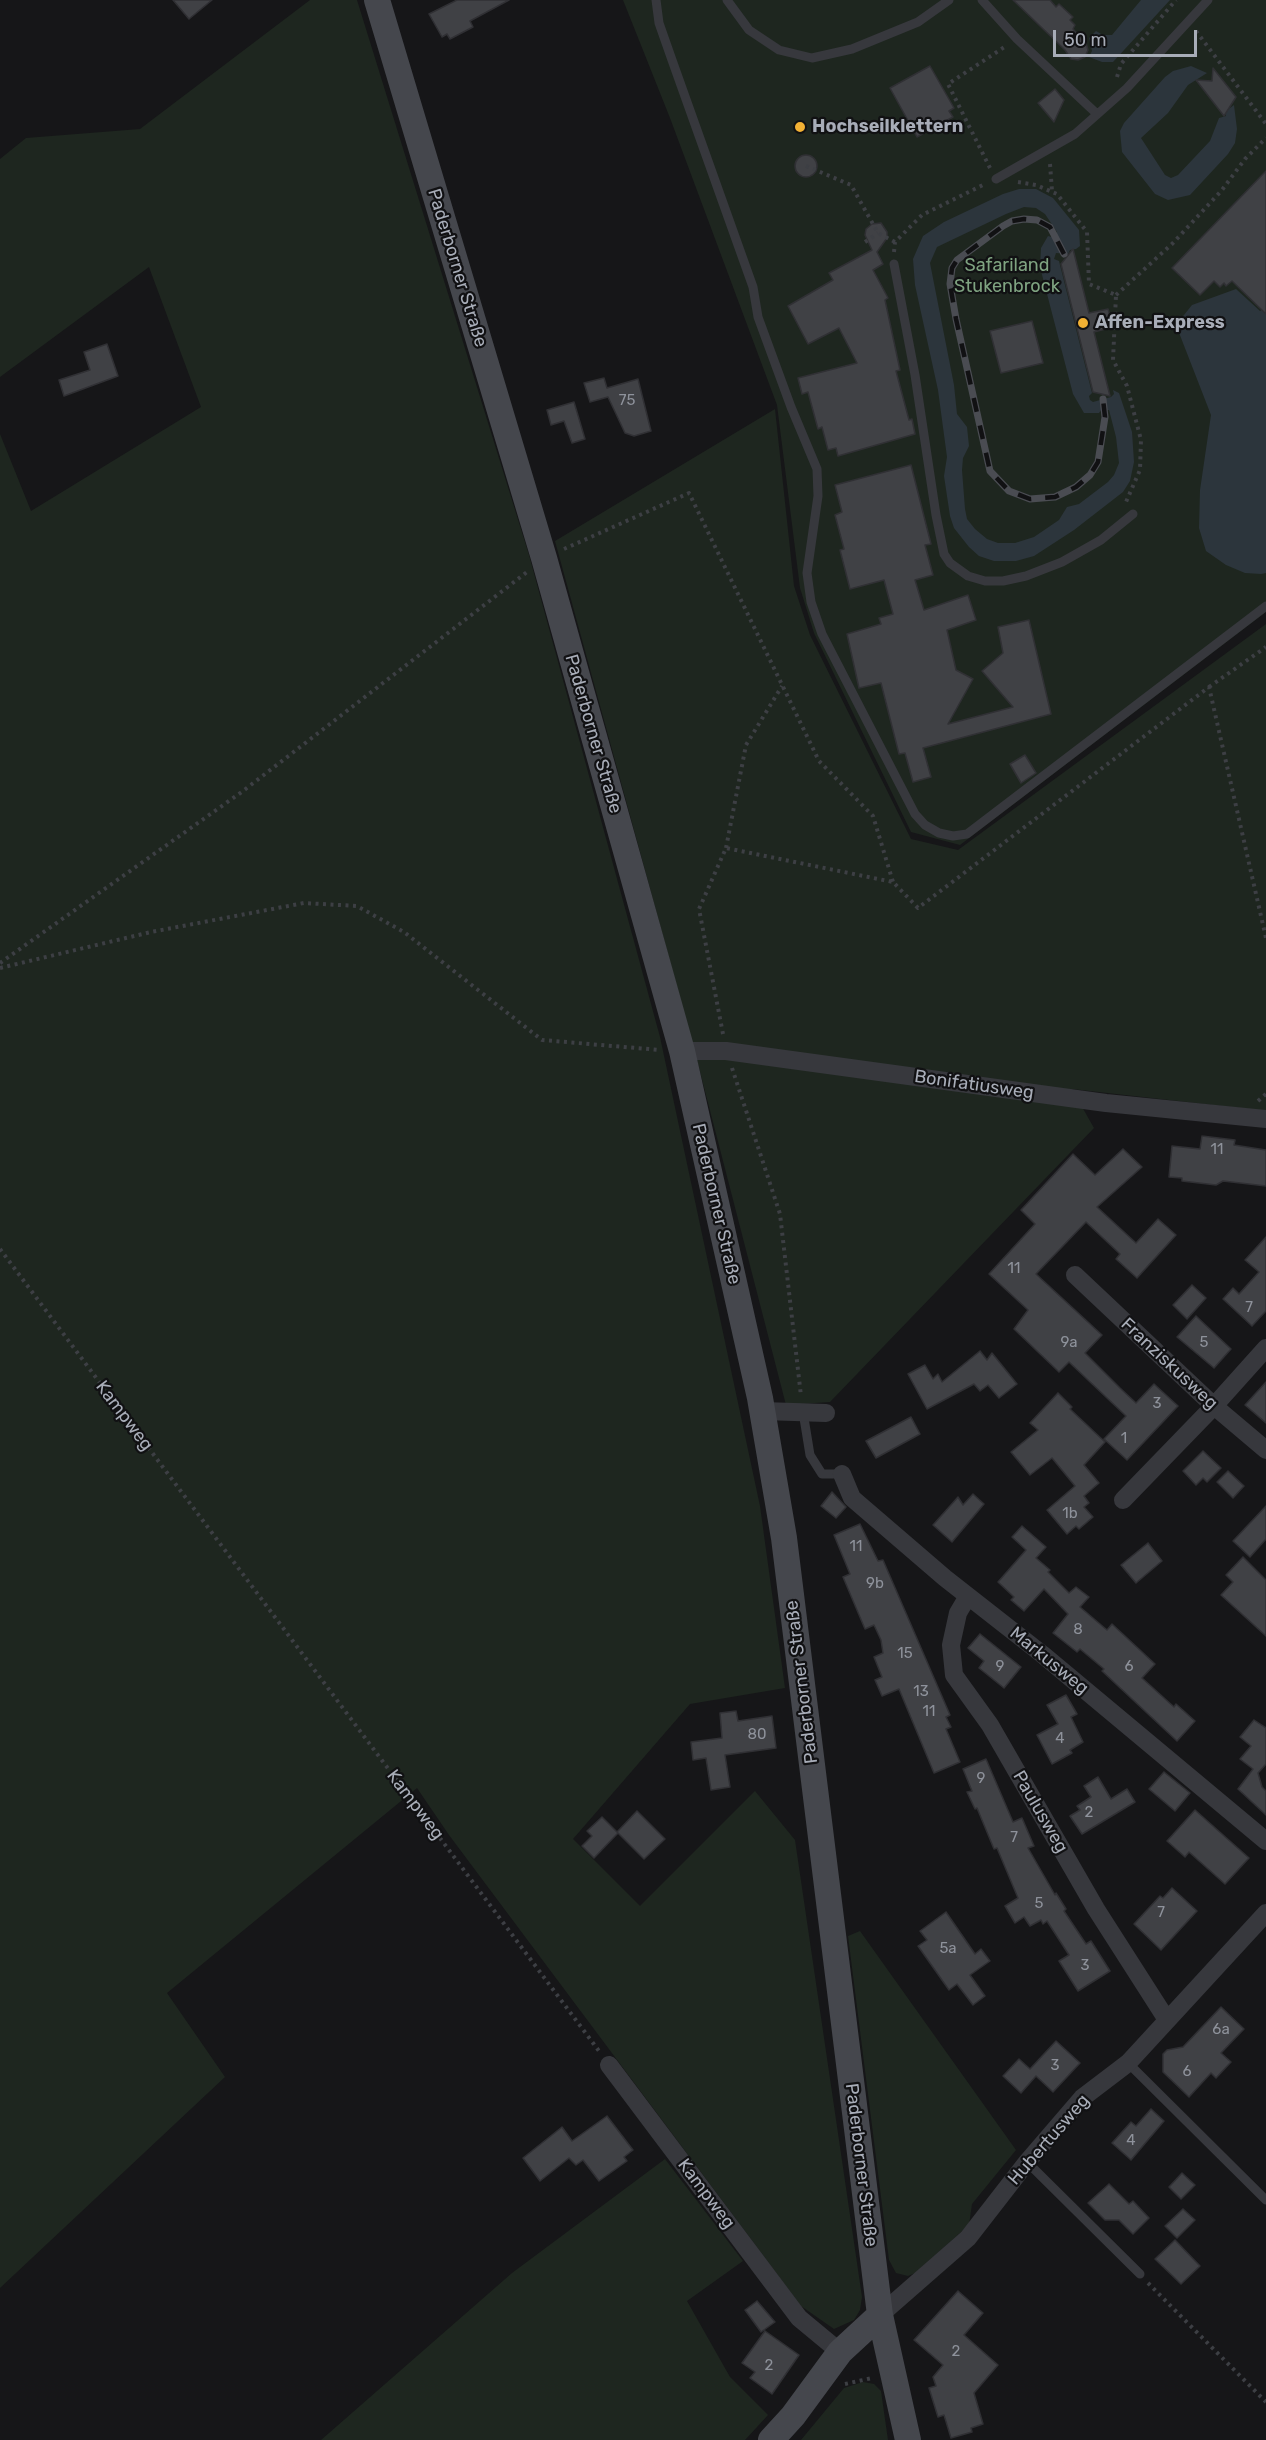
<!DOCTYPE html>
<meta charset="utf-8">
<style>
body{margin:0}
#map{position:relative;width:1266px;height:2440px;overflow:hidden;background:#161618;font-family:Rubik,sans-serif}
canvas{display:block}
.scale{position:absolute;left:1053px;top:30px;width:144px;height:27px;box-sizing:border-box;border:3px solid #a8adb8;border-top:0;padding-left:8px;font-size:18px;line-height:21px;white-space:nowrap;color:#a8adb8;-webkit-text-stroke:4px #111113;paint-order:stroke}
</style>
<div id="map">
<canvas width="1266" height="2440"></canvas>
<div class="scale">50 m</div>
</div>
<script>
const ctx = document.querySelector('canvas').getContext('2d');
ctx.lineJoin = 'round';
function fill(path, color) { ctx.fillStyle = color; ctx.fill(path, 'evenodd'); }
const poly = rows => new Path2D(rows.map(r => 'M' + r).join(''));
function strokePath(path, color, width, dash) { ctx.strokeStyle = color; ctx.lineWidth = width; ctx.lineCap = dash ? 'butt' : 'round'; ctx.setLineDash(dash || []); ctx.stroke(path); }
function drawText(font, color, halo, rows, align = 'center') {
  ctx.font = font + ' Rubik,sans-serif'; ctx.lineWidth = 4.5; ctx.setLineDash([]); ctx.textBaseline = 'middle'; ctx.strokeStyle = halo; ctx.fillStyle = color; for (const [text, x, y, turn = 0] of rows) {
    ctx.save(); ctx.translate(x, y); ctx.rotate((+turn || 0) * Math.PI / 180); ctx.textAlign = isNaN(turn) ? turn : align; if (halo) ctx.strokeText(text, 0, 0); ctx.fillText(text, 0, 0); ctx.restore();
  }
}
fill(poly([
 [310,0,357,0,529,555,660,1037,760,1506,785,1688,690,1704,573,1839,640,1906,755,1791,795,1840,862,2297,860,2310,854,2320,834,2329,801,2306,449,1835,417,1788,167,1993,225,2077,0,2288,0,434,31,511,201,407,149,267,0,377,0,159,26,138,140,129],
 [623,0,1266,0,1266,612,960,845,911,832,814,633,800,588,777,405,670,118],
 [775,409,794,586,810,635,911,839,958,850,1266,624,1266,1111,1072,1089,1094,1128,830,1402,786,1405,698,1064,555,541],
 [860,1931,1016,2150,972,2204,969,2225,915,2273,908,2276,896,2273,889,2260,848,1936],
 [665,2159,743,2261,687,2301,730,2377,768,2415,745,2440,321,2440,512,2273],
 [863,2382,874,2384,881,2391,888,2440,801,2440,844,2388]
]), '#1e261f');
fill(poly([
 [1141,0,1170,0,1113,62,1102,62,1089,57,1092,51,1089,38,1096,31,1103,35,1112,35],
 [1191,66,1207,73,1188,85,1168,113,1141,138,1165,175,1171,178,1178,175,1210,141,1219,118,1226,116,1226,111,1234,105,1237,129,1235,143,1228,154,1190,195,1168,200,1155,194,1122,152,1120,131,1124,123,1165,77,1173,71],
 [1019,189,1036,189,1053,198,1079,230,1080,246,1076,249,1070,250,1068,254,1056,253,1054,259,1059,261,1092,393,1089,396,1090,400,1093,402,1111,397,1114,394,1113,390,1119,393,1132,432,1134,462,1130,481,1123,492,1074,530,1034,556,1016,561,994,561,979,556,969,547,954,528,950,516,944,476,947,457,938,390,915,285,913,259,923,236,944,222,1003,194],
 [1024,207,1036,208,1045,214,1057,232,1052,237,1048,236,1041,248,1040,267,1073,394,1084,413,1099,413,1101,410,1109,410,1116,437,1119,463,1114,475,1108,482,1079,504,1067,507,1059,520,1034,537,1015,543,998,543,987,539,975,529,967,519,965,509,962,470,963,458,969,446,967,427,957,414,954,385,930,263,937,247,1006,214],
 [1236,289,1260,311,1266,306,1266,573,1261,574,1245,573,1226,565,1206,551,1199,528,1200,490,1211,415,1176,325,1192,305]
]), '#2c353c');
const building = poly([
 [173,0,212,0,189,19,173,0],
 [457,0,509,0,470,21,473,27,450,39,447,34,442,37,429,14,457,0],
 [1013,0,1050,0,1056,7,1059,4,1073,17,1070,20,1075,25,1073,29,1086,43,1088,50,1085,57,1078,60,1071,59,1065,50,1013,0],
 [930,66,954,108,949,111,953,117,917,137,890,88,930,66],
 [1213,68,1236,97,1224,116,1196,80,1212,81,1213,68],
 [1055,89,1064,100,1054,122,1038,103,1055,89],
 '795 166a11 11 0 1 1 22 0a11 11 0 1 1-22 0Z',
 [1266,171,1266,314,1232,281,1226,286,1224,283,1220,287,1214,281,1200,295,1172,268,1266,171],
 [881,223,887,232,887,238,877,252,883,264,873,270,888,298,885,300,900,370,896,371,909,420,912,419,915,434,838,456,836,448,828,450,822,427,818,429,808,392,802,394,798,378,857,363,839,328,808,344,788,306,833,280,829,273,872,250,865,235,866,229,872,224,881,223],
 [1073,249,1089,313,1108,309,1113,327,1094,332,1110,396,1093,392,1061,264,1073,249],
 [1032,321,1043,363,1001,373,990,331,1032,321],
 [107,344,118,376,64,396,59,380,90,370,84,352,107,344],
 [604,378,607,388,638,379,651,431,634,436,625,433,608,397,590,402,584,383,604,378],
 [574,402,585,439,572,443,564,421,551,425,547,410,574,402],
 [911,465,931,544,925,545,933,575,915,580,924,610,968,595,976,620,947,630,956,670,973,679,948,724,1013,707,982,671,1003,653,998,627,1029,620,1051,714,923,748,931,777,913,782,905,753,899,754,881,683,859,688,847,634,881,624,879,618,893,614,884,580,850,589,840,550,844,549,835,515,842,512,835,485,911,465],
 [1025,755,1036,773,1021,783,1010,764,1025,755],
 [1202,1136,1235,1140,1234,1145,1266,1150,1266,1186,1223,1181,1216,1185,1182,1181,1182,1178,1169,1177,1172,1146,1200,1149,1202,1136],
 [1123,1149,1142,1167,1097,1207,1136,1243,1158,1219,1176,1235,1137,1278,1116,1259,1120,1254,1086,1222,1036,1274,1102,1335,1085,1353,1120,1388,1136,1403,1154,1384,1178,1406,1127,1460,1104,1439,1126,1416,1069,1362,1059,1372,1014,1329,1028,1310,989,1274,1035,1224,1021,1210,1073,1154,1095,1175,1123,1149],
 [1266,1237,1266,1311,1252,1326,1223,1299,1233,1288,1239,1294,1259,1272,1245,1260,1266,1237],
 [1192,1285,1206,1298,1187,1319,1173,1305,1192,1285],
 [1196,1316,1231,1349,1214,1368,1177,1337,1196,1316],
 [980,1351,987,1360,992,1353,1017,1384,999,1398,988,1385,980,1391,974,1384,927,1409,908,1374,925,1365,933,1379,938,1374,942,1382,980,1351],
 [1266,1382,1266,1423,1245,1405,1266,1382],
 [1058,1393,1072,1407,1070,1409,1105,1442,1084,1465,1099,1483,1084,1496,1089,1503,1084,1507,1093,1517,1079,1529,1076,1526,1067,1534,1047,1510,1075,1486,1052,1458,1030,1475,1011,1452,1038,1430,1030,1423,1058,1393],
 [911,1417,920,1434,876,1458,866,1441,911,1417],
 [1203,1451,1221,1468,1207,1482,1203,1478,1196,1485,1183,1471,1203,1451],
 [1228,1471,1244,1486,1233,1498,1217,1482,1228,1471],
 [832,1492,846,1507,836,1518,821,1506,832,1492],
 [973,1494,984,1504,952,1542,933,1525,958,1497,963,1505,973,1494],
 [1266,1506,1266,1539,1250,1557,1233,1541,1266,1506],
 [860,1524,878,1561,883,1560,950,1715,946,1717,951,1727,946,1729,960,1762,934,1773,899,1689,882,1696,875,1680,882,1677,874,1657,883,1653,881,1640,874,1625,865,1629,843,1577,850,1574,834,1535,860,1524],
 [1022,1526,1046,1547,1036,1558,1050,1570,1048,1572,1069,1593,1076,1587,1089,1597,1080,1607,1107,1630,1112,1624,1155,1664,1142,1678,1174,1707,1176,1704,1195,1721,1177,1741,1102,1671,1104,1669,1080,1649,1077,1652,1053,1633,1068,1614,1044,1589,1024,1611,1011,1600,1014,1597,998,1582,1026,1550,1012,1537,1022,1526],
 [1148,1543,1162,1561,1136,1583,1121,1565,1148,1543],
 [1243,1557,1266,1580,1266,1636,1221,1595,1233,1582,1226,1575,1243,1557],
 [980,1634,1021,1667,1004,1688,979,1668,984,1661,968,1648,980,1634],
 [1066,1695,1077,1714,1071,1717,1083,1742,1070,1750,1072,1753,1052,1764,1037,1735,1058,1724,1047,1705,1066,1695],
 [736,1711,738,1721,772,1716,776,1748,725,1755,730,1787,711,1790,706,1758,693,1760,691,1742,722,1738,720,1713,736,1711],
 [1254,1720,1266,1728,1266,1764,1258,1773,1262,1787,1266,1791,1266,1815,1238,1789,1253,1769,1240,1759,1251,1746,1240,1737,1254,1720],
 [986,1759,1013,1822,1022,1818,1034,1846,1028,1848,1055,1895,1056,1893,1066,1909,1064,1911,1086,1944,1091,1941,1110,1971,1078,1991,1059,1961,1069,1955,1047,1921,1043,1924,1041,1920,1030,1926,1024,1917,1015,1923,1005,1906,1018,1898,997,1848,994,1849,977,1808,975,1809,967,1792,972,1791,963,1769,986,1759],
 [1164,1772,1190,1793,1175,1811,1149,1789,1164,1772],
 [1098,1777,1111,1799,1127,1789,1135,1802,1082,1834,1070,1816,1080,1810,1077,1806,1091,1797,1084,1786,1098,1777],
 [1195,1810,1249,1858,1225,1884,1189,1852,1185,1857,1167,1841,1195,1810],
 [637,1811,665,1839,644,1859,617,1832,637,1811],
 [602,1817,618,1833,594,1858,582,1846,592,1836,587,1831,602,1817],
 [1172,1888,1197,1911,1161,1950,1134,1924,1160,1896,1163,1898,1172,1888],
 [946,1912,975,1954,981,1949,990,1961,970,1975,985,1996,973,2005,957,1984,949,1990,918,1946,927,1940,920,1931,946,1912],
 [1221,2007,1244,2029,1221,2053,1231,2062,1216,2078,1211,2073,1189,2097,1163,2072,1163,2054,1167,2050,1183,2047,1221,2007],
 [1056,2041,1080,2063,1053,2092,1036,2076,1021,2093,1003,2076,1019,2059,1030,2069,1056,2041],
 [1151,2109,1164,2121,1131,2160,1112,2143,1131,2122,1136,2126,1151,2109],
 [607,2116,633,2150,624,2157,627,2161,599,2181,583,2160,576,2165,569,2158,540,2181,523,2158,562,2127,572,2141,607,2116],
 [1182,2173,1195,2185,1181,2199,1169,2187,1182,2173],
 [1109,2184,1129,2204,1133,2201,1149,2218,1133,2234,1119,2220,1105,2220,1088,2203,1109,2184],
 [1183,2209,1195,2220,1177,2238,1165,2226,1183,2209],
 [1175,2240,1200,2266,1181,2284,1155,2259,1175,2240],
 [958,2291,983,2313,964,2335,998,2365,974,2393,983,2424,971,2428,972,2432,951,2438,944,2415,938,2417,929,2388,936,2386,933,2377,943,2365,914,2340,958,2291],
 [757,2301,775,2322,761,2332,745,2310,757,2301],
 [765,2331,799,2355,772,2394,750,2378,755,2372,742,2363,765,2331]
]);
fill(building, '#404145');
strokePath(building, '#303034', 1.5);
strokePath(poly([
 [1196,31,1266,124],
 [1117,77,1121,64,1176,0],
 [1050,164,1052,191],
 [806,166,851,185,878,233,895,242],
 [990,168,948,84,1006,46],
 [1018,182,1036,185,1057,194,1087,232,1089,284,1116,295,1113,360,1127,386,1141,440,1140,470,1126,502],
 [865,242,878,233],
 [894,252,895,242,922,215,985,184],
 [1116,295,1173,243,1222,190,1245,159,1266,138],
 [564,549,689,493,819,761,873,816,893,882],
 [1209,687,1266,647],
 [726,848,746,745,782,686],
 [0,963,243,791,527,572],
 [0,968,151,932,304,903,357,906,404,932,542,1040,660,1050],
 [723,1034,699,909,726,848,893,882,918,908,1209,687,1266,938],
 [732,1068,780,1214,801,1396],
 [1258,1101,1266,1094],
 [0,1249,599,2051],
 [1148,2283,1266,2402],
 [845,2384,872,2378]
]), '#3d3f44', 4, [3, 4.5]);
strokePath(poly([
 [656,0,659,23,672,60,753,287,758,317,791,407,817,469,818,496,807,573,811,602,822,634,915,814,925,825,939,833,953,836,967,834,1266,606],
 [727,0,749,30,779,50,812,58,852,49,918,22,949,0],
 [982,0,1017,39,1097,114],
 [996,179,1075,134,1127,88,1208,0],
 [894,264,915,375,936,515,944,554,950,563,968,576,985,581,1003,581,1026,576,1062,562,1101,540,1133,514],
 [803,1412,810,1455,822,1474,842,1474],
 [1128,2063,1266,2200],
 [1027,2162,1140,2274]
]), '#37383d', 9);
strokePath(poly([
 [682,1051,726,1051,1106,1103,1266,1119],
 [1075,1275,1214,1406,1266,1450],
 [762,1411,826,1413],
 [842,1474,852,1498,945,1578,1042,1654,1266,1841],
 [1123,1500,1214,1406,1266,1348],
 [968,1596,958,1613,951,1645,954,1675,990,1725,1096,1909,1167,2020],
 [609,2065,799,2318,840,2352],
 [880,2315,968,2238,1027,2162,1082,2098,1128,2063,1266,1913]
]), '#37383d', 18);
strokePath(poly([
 [377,0,544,558,682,1051,760,1398,784,1538,880,2315,908,2440],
 [771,2440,793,2416,840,2352,880,2315]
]), '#45474d', 26);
const rail = poly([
 [1064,254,1050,227,1037,220,1024,219,1012,221,1003,226,957,260,952,268,950,284,956,319,990,471,1009,491,1030,499,1055,497,1076,487,1090,475,1098,462,1105,417,1103,399]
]);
strokePath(rail, '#4a4c52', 7);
strokePath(rail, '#111113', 4.5, [14]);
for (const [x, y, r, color] of [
 [800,127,6,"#f2b134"],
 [1083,323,6,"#f2b134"]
]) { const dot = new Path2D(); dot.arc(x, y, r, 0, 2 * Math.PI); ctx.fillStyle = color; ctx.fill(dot); strokePath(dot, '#111113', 2); }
drawText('15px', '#8e929b', null, [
 ["75",627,401],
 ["11",1217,1150],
 ["11",1014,1269],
 ["7",1249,1308],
 ["9a",1069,1343],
 ["5",1204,1343],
 ["3",1157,1404],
 ["1",1124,1439],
 ["1b",1070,1514],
 ["11",856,1547],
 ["9b",875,1584],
 ["8",1078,1630],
 ["15",905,1654],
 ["9",1000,1667],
 ["6",1129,1667],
 ["13",921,1692],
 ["11",929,1712],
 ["80",757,1735],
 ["4",1060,1739],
 ["9",981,1779],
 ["2",1089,1813],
 ["7",1014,1838],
 ["5",1039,1904],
 ["7",1161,1913],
 ["5a",948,1949],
 ["3",1085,1966],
 ["6a",1221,2030],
 ["3",1055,2066],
 ["6",1187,2072],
 ["4",1131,2141],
 ["2",956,2352],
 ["2",769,2366]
]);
drawText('bold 18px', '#a8adb8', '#111113', [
 ["Hochseilklettern",812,127],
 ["Affen-Express",1095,323]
], 'left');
drawText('18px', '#7fa381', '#111113', [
 ["Safariland",1007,266],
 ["Stukenbrock",1007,287]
]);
drawText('18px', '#a8adb8', '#111113', [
 ["Paderborner Straße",457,268,73],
 ["Paderborner Straße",593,734,74],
 ["Bonifatiusweg",974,1085,8],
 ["Paderborner Straße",716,1204,77],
 ["Franziskusweg",1169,1364,43],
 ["Kampweg",124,1416,53],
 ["Markusweg",1049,1661,39],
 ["Paderborner Straße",802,1682,-97],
 ["Kampweg",415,1805,53],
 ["Paulusweg",1040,1812,60],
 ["Hubertusweg",1049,2140,-49],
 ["Paderborner Straße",861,2165,83],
 ["Kampweg",706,2194,53]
]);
</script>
